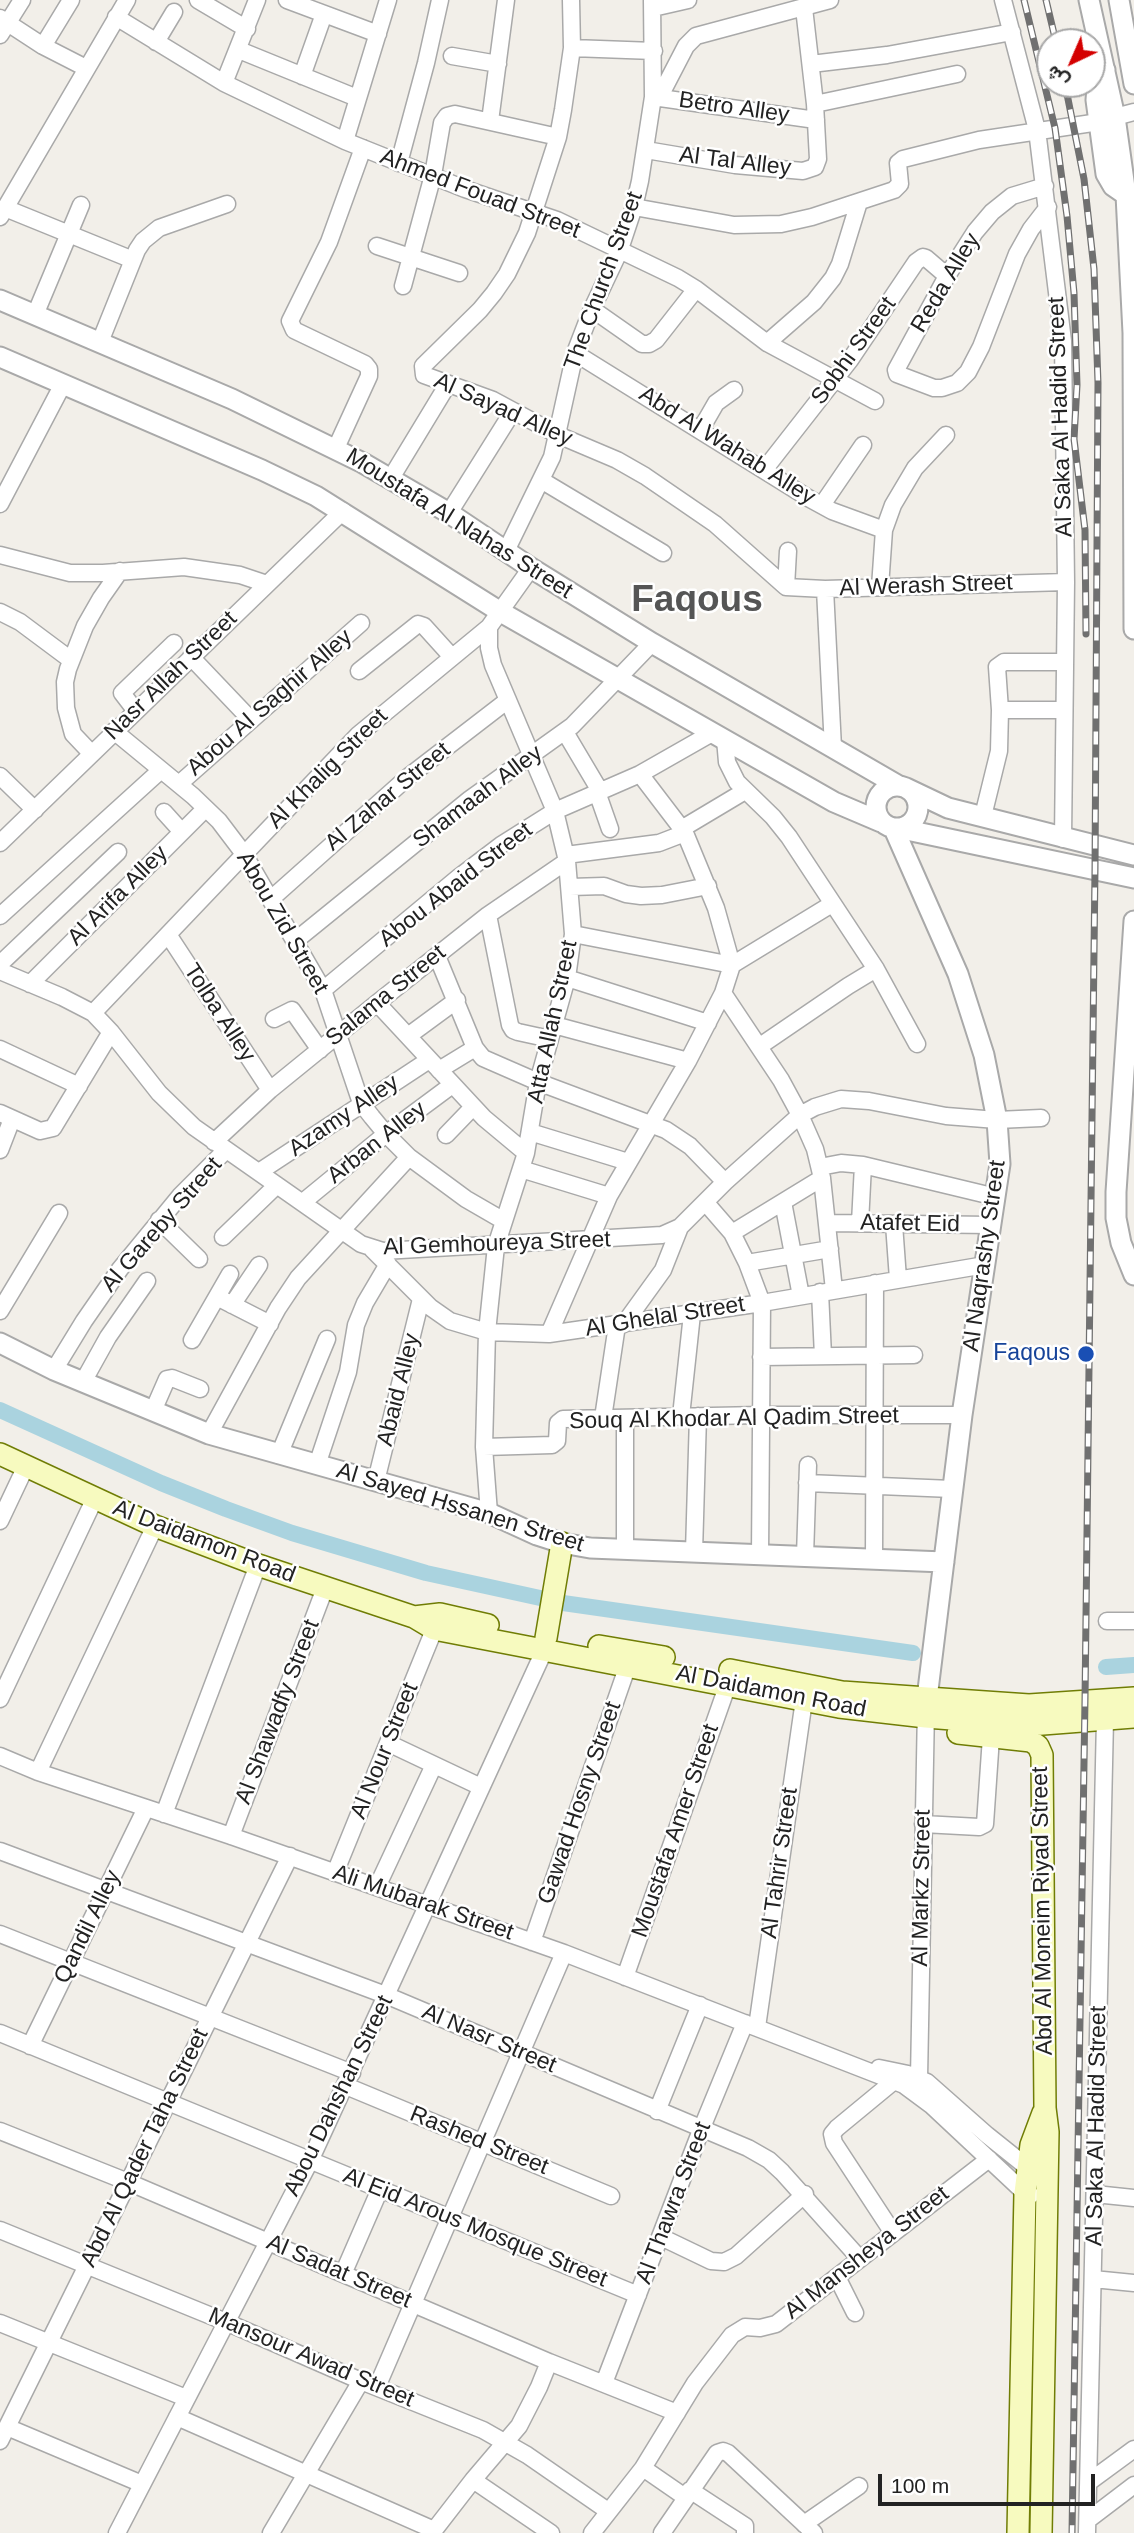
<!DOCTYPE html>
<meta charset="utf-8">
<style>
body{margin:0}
#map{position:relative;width:1134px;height:2533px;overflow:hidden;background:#f2efe9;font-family:Arial,Vazirmatn,sans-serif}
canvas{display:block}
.north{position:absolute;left:1036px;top:28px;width:70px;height:70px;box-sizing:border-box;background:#fff;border:2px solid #a7a7a7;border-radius:50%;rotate:224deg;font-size:19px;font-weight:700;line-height:28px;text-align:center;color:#222}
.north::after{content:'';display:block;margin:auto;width:24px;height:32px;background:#d40000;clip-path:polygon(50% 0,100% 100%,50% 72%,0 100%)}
.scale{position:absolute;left:878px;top:2474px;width:217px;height:32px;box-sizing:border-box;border:4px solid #222;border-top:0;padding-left:9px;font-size:21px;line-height:24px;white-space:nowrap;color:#222;-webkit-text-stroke:5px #fff;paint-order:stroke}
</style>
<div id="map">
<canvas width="1134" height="2533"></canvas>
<div class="north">ش</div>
<div class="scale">100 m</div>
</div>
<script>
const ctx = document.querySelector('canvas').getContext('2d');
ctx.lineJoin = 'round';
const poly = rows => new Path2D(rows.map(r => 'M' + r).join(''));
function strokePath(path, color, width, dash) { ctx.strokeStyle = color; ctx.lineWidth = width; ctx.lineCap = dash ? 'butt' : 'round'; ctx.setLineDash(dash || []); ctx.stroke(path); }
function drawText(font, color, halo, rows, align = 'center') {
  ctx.font = font + ' Arial,sans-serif'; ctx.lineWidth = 5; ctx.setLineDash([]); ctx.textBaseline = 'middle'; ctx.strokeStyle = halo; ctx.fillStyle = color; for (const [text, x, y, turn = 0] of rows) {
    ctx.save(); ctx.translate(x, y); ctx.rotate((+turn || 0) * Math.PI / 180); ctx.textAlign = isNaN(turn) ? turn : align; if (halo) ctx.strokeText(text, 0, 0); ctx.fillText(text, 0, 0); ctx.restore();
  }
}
strokePath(poly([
 [0,1410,161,1483,226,1509,292,1533,426,1573,563,1603,913,1653],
 [1106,1667,1134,1665]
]), '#aad3df', 16);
const minor = poly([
 [198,0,247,29],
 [287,0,378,34],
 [571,0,572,48,563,110,558,137,527,233,507,274,494,293,480,310,423,366,424,375,493,400,558,435,617,460,645,476,715,524,786,587,825,589,1066,582],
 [1003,0,1037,130,1063,341,1066,582,1063,839],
 [653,8,688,0],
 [116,17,224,83,345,141,465,189,557,220,678,278,696,289,767,343,875,401],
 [0,18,43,46,86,68],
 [0,35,22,0],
 [156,42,174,12],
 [43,46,71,0],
 [572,48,654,51],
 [239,50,357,98],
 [452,56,498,64],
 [811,64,887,55,1012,32],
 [302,76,324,14],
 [224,83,257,0],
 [653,97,816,120],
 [659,98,686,46,696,36,830,0],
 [815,104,957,74],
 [1115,117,1134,112],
 [490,121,506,0],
 [345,141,388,0],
 [646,150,735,165,803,171,815,167,818,159,815,104,804,8],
 [399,163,426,63,440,0],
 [1045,186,1012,196,992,212,975,232,947,276,896,370,897,374,934,388,942,388,957,383,968,372,981,347,1017,254,1031,229,1048,207],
 [634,207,734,225,781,224,812,217,894,190,900,184,898,163,903,159,979,140,1099,122],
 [5,208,133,260],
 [0,217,127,0],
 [377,246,459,273],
 [403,286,433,175,442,123,447,116,455,114,558,137],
 [592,309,642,344,649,344,656,340,696,289],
 [35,315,81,205],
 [100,342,137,250,143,241,159,228,227,204],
 [767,343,814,302,833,278,840,264,859,202],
 [575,353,810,499,832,511,884,530],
 [701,429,716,403,734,390],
 [336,448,369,376,369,369,365,364,298,332,294,330,290,321,329,242,363,148],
 [764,470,850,360,916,262,923,257,926,258,947,276],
 [391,478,448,384],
 [541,480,663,553],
 [0,504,63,384],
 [822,505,863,445],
 [449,513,513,411],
 [506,551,552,457,575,353,592,309,619,252,634,207,640,181,653,97,652,0],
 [0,555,70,573,103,573,184,567,240,575,267,584],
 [786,587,788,551],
 [880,587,884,530,893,505,915,468,946,435],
 [825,589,833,748],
 [0,612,20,622,71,660],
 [191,657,251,720],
 [359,671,418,624,424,626,452,657],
 [135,710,122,693,174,643],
 [1000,710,1064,710],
 [114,731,193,796,219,821,244,854,323,990,361,1103,372,1117,386,1134,409,1157,466,1199,504,1221],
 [565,732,600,791],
 [725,739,727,762,737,782,773,817,789,837,876,969,917,1044],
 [91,753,73,734,66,708,65,682,68,669,85,626,101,598,120,571],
 [0,776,35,810],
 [179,784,361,623],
 [597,792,610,829],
 [164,812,182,832],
 [983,816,999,751,1000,710,997,667,1004,662,1065,662],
 [683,828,745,791],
 [0,843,343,511],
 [566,855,659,843,685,833],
 [570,887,604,886,626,894,641,896,662,895,708,886],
 [271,899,408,777,508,700],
 [488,915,510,1025,513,1030,518,1032,550,1039],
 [0,916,161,770],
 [573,934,732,965,832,904],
 [169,936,270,1090],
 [295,941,470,799,572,726,652,643],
 [437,956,475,1048,483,1058,538,1082,666,1130,690,1146,725,1182],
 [0,964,118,852],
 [0,971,62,997,93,1013,111,1032,159,1093,194,1127,361,1244,383,1251,662,1235,680,1227,725,1182,800,1115,815,1107,841,1099,869,1101,946,1116,997,1120,1041,1118],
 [567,978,708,1023],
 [30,984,205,809],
 [323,990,459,877,501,845,555,811,640,774,712,733],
 [723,993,781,1080,800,1115,815,1149,822,1178,834,1290],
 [377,1003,484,1118,526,1153],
 [93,1013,358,735,489,627],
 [274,1019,292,1010,320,1050],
 [554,1025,688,1061],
 [408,1036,457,1000],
 [760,1046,848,986,876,969],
 [0,1049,79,1086],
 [439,1070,475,1048],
 [0,1113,40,1131,53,1128,111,1032],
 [530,1132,628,1162],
 [446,1135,473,1107],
 [214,1142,270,1090,377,1003,488,915,567,861],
 [0,1150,12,1119],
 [820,1167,841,1163,863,1165,996,1197],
 [521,1169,609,1196],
 [259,1172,429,1060],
 [303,1202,386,1134,452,1085],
 [783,1202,801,1296],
 [706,1203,732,1233,747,1263,762,1303,760,1555],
 [159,1220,199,1259],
 [828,1223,991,1225],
 [860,1223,863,1165],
 [894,1224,898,1279],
 [732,1233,822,1178],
 [223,1237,277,1185],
 [372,1249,430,1307,450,1321,487,1332,549,1334,762,1303,985,1265],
 [747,1263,830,1249],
 [820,1292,823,1356],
 [217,1297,270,1324],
 [232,1305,259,1265],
 [0,1311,59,1213],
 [624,1324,663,1270,680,1227],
 [549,1334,609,1196,688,1061,723,993,732,965,716,908,685,833,640,774],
 [192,1340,230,1274],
 [761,1357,914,1355],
 [54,1370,84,1321,120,1269,180,1196,225,1151],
 [83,1382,108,1337,147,1281],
 [153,1411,167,1379,172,1378,200,1389],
 [681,1416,692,1314],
 [603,1418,617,1325],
 [209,1434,278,1308,298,1278,409,1157],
 [484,1447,552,1445,557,1441,558,1423,563,1419,761,1415,962,1415],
 [279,1455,327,1339],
 [317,1465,348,1372,356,1325,365,1303,388,1264],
 [376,1481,421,1299],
 [807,1483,952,1489],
 [489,1513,484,1447,487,1332,496,1246,526,1153,538,1082,567,978,573,934,567,861,555,811,493,665,489,648,489,627,531,568],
 [0,1521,26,1466],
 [625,1549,625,1418],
 [694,1552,698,1416],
 [805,1556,808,1465],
 [874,1559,875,1283],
 [1107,1621,1134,1621],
 [0,1699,95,1498],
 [388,1743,481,1787],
 [0,1756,38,1772,231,1836,564,1953,904,2085,931,2105,1025,2193,1031,2195],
 [38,1772,155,1526],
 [164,1814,258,1565],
 [923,1824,979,1827,985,1824,991,1737],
 [231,1836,325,1588],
 [0,1851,388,1996,748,2148,769,2160,782,2172,860,2259],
 [335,1873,438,1620],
 [377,1887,434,1765],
 [0,1934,352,2073],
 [532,1942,628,1665],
 [625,1977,728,1684],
 [757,2027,804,1700],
 [0,2033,638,2295],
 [30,2046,146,1808],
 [879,2068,908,2074,927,2082,987,2135,1027,2167,1036,2170],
 [919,2078,926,1708],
 [346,2086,611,2196],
 [657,2111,700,2005],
 [0,2131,128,2182,549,2362,677,2413],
 [1095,2194,1134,2198],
 [0,2230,226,2322,361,2381,483,2430,527,2455,608,2511],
 [893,2233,834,2143,832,2134,837,2128,894,2081],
 [661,2237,711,2261,724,2262,736,2256,805,2194],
 [343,2274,380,2189],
 [837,2277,855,2313],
 [1093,2279,1134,2283],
 [0,2323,186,2398],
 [604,2383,701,2130,745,2023],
 [377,2387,564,1953],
 [177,2417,434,2530],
 [7,2427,142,2484],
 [0,2441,290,1856],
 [643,2468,685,2497],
 [473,2480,551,2533],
 [1089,2482,1134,2449],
 [690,2490,745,2526,745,2533],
 [1088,2520,1134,2485],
 [804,2524,859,2486],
 [117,2533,310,2161,544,1651],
 [271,2533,361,2381],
 [432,2533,473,2480,519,2426,539,2387,549,2362],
 [592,2533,643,2468,695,2383,732,2335,745,2327,760,2328,776,2324,989,2159],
 [662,2533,717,2453,723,2451,728,2453,814,2533],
 [1087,2533,1105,1719]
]);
const tertiary = poly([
 [1089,0,1115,117,1126,195,1133,333,1134,629],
 [1119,0,1134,84],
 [1105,70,1097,87,1096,100,1106,174,1113,186,1126,195],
 [0,300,232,399,363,463,449,513,531,568,652,643,899,786],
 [0,357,262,470,316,496,499,611,834,802,881,822],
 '876 807a21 21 0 1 1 42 0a21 21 0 1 1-42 0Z',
 [906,788,948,808,1134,855],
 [894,829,958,974,984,1055,997,1120,1000,1164,962,1415,927,1698],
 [902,829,1134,878],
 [1134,921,1116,1192,1116,1218,1121,1243,1134,1275],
 [0,1343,54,1370,209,1434,489,1513,537,1535,562,1543,590,1548,944,1562]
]);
const secondary = poly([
 [0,1454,155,1526,258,1565,414,1617,434,1629,839,1707,926,1717,1030,1725,1134,1717],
 [414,1617,440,1614,488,1625],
 [546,1638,562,1543],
 [599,1646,664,1657],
 [730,1670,842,1692,927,1698,1029,1705,1134,1698],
 [958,1733,1031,1741,1038,1746,1042,1755,1045,2108,1048,2132,1041,2533],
 [1018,2533,1025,2193,1031,2145,1043,2113]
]);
strokePath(minor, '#a9a9a9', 19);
strokePath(tertiary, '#a9a9a9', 23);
strokePath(secondary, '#707d05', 24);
strokePath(minor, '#fff', 16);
strokePath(tertiary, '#fff', 19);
strokePath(secondary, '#f7fabf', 21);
const rail = poly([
 [1024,0,1055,128,1067,216,1074,293,1077,385,1074,439,1085,530,1086,634],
 [1046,0,1056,42],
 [1065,84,1084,179,1094,269,1098,383,1095,869,1085,1699,1072,2533]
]);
strokePath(rail, '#707070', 7);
strokePath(rail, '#fff', 4.5, [13]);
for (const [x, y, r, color] of [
 [1086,1354,9,"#1a4fb4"]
]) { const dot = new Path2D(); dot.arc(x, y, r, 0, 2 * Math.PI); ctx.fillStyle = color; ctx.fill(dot); strokePath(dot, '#fff', 2.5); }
drawText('23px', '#222', '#fff', [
 ["Betro Alley",734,108,8],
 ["Al Tal Alley",735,162,7],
 ["Ahmed Fouad Street",480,194,21],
 ["The Church Street",604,281,-70],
 ["Reda Alley",946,283,-59],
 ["Sobhi Street",854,351,-54],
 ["Al Sayad Alley",503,410,24],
 ["Al Saka Al Hadid Street",1061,417,-92],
 ["Abd Al Wahab Alley",727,446,32],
 ["Moustafa Al Nahas Street",459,524,32],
 ["Al Werash Street",926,586,-2],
 ["Nasr Allah Street",171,676,-44],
 ["Abou Al Saghir Alley",270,703,-41],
 ["Al Khalig Street",328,769,-45],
 ["Al Zahar Street",388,797,-40],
 ["Shamaah Alley",478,797,-37],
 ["Abou Abaid Street",456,885,-38],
 ["Al Arifa Alley",118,896,-45],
 ["Abou Zid Street",282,923,60],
 ["Salama Street",386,996,-39],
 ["Tolba Alley",219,1013,57],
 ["Atta Allah Street",553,1022,-78],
 ["Azamy Alley",344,1116,-34],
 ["Arban Alley",377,1143,-38],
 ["Atafet Eid",910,1224,1],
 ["Al Gareby Street",162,1225,-49],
 ["Al Gemhoureya Street",497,1244,-2],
 ["Al Naqrashy Street",985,1256,-82],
 ["Al Ghelal Street",665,1317,-9],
 ["Abaid Alley",399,1390,-76],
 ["Souq Al Khodar Al Qadim Street",734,1419,-1],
 ["Al Sayed Hssanen Street",460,1508,17],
 ["Al Daidamon Road",204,1542,21],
 ["Al Daidamon Road",771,1692,11],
 ["Al Shawadfy Street",278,1712,-69],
 ["Al Nour Street",385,1751,-68],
 ["Gawad Hosny Street",580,1803,-71],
 ["Moustafa Amer Street",676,1831,-71],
 ["Al Tahrir Street",780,1863,-82],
 ["Al Markz Street",922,1888,-89],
 ["Ali Mubarak Street",423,1903,19],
 ["Abd Al Moneim Riyad Street",1043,1911,-91],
 ["Qandil Alley",88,1927,-64],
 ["Al Nasr Street",489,2039,23],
 ["Abou Dahshan Street",339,2096,-64],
 ["Al Saka Al Hadid Street",1097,2126,-89],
 ["Rashed Street",479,2141,22],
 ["Abd Al Qader Taha Street",145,2148,-64],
 ["Al Thawra Street",674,2203,-69],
 ["Al Eid Arous Mosque Street",475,2228,22],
 ["Al Mansheya Street",867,2253,-38],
 ["Al Sadat Street",339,2272,23],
 ["Mansour Awad Street",311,2358,23]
]);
drawText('23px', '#164399', '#fff', [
 ["Faqous",1070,1354]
], 'right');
drawText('bold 37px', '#555', '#fff', [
 ["Faqous",697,601]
]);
</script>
